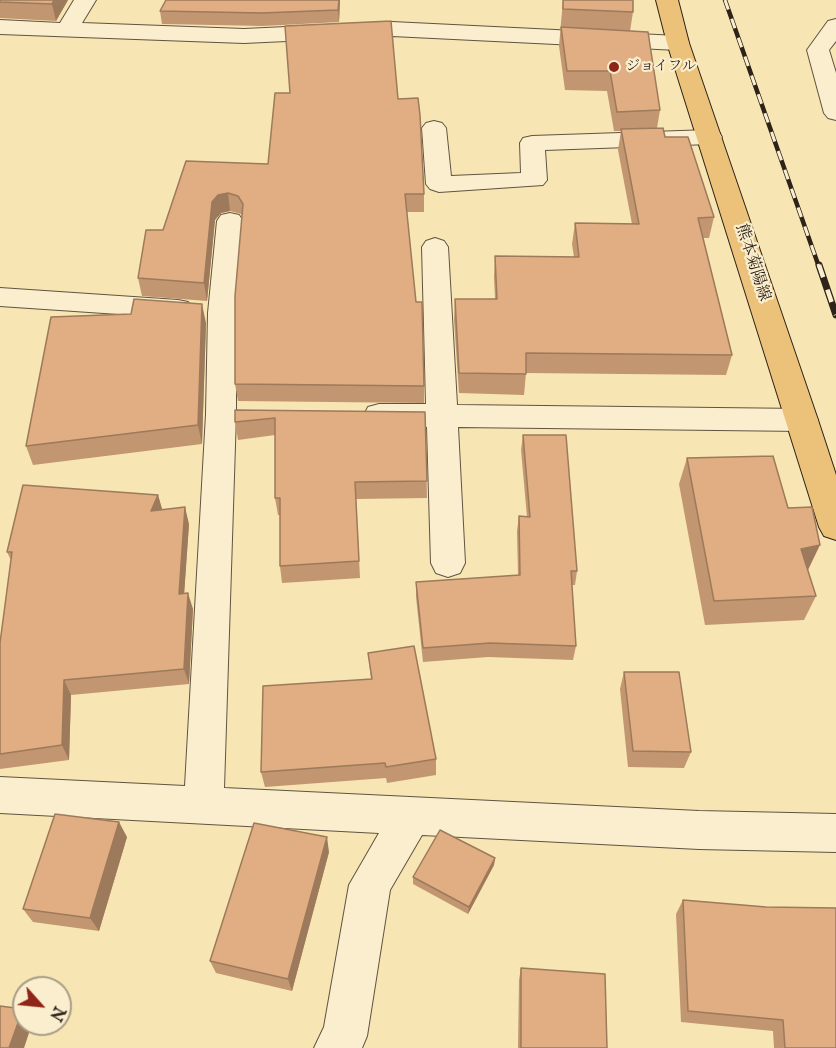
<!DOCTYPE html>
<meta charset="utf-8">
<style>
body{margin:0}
#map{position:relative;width:836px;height:1048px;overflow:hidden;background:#f7e5b3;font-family:"IM FELL English",serif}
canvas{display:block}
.north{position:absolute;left:12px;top:976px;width:60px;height:60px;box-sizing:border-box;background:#faeece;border:2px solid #a89d86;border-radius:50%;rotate:117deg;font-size:16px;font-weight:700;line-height:24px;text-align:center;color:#2e2319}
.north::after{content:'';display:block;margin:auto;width:21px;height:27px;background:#8f2418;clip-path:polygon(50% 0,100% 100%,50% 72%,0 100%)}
</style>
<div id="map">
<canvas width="836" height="1048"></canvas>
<div class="north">N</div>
</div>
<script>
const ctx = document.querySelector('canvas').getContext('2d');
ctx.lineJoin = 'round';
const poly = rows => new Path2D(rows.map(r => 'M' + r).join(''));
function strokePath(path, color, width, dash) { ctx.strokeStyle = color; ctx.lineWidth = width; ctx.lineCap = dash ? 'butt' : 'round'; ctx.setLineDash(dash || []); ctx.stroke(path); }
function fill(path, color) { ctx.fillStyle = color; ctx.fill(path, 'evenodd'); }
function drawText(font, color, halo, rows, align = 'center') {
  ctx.font = font + ' "IM FELL English","Noto Serif JP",serif'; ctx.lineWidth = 4.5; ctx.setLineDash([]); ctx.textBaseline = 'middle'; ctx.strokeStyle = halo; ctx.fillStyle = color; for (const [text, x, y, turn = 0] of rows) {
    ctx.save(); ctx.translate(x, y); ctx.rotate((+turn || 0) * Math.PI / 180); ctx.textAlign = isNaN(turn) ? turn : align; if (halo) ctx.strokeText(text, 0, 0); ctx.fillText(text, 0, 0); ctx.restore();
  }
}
const minor = poly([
 [74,0,96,0,82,23,244,29,392,22,678,36,686,38,689,43,686,48,678,50,392,36,244,43,0,34,0,20,60,23,74,0],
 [836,19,836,41,829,50,836,73,836,120,828,118,824,113,807,50,828,21,836,19],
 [434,121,442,123,446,128,451,176,521,173,520,143,523,138,532,136,710,130,719,132,722,137,719,142,710,144,545,150,547,180,543,185,439,192,430,189,426,184,422,128,426,123,434,121],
 [230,213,239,215,243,221,236,313,236,414,224,788,699,811,836,814,836,852,699,849,422,835,390,890,367,1036,362,1048,314,1048,324,1027,349,885,379,833,0,813,0,777,185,786,206,414,208,313,217,221,221,215,230,213],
 [435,238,444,241,448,247,457,405,803,409,814,412,818,420,814,428,803,431,458,427,465,563,460,573,448,577,436,573,431,563,427,427,379,426,368,423,364,415,368,407,379,404,426,404,422,247,426,241,435,238],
 [0,288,178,300,188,302,192,309,188,316,178,318,0,306,0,288]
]);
const major = poly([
 [656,0,678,0,689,43,818,420,836,475,836,540,824,536,819,527,667,43,656,0]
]);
strokePath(minor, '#605440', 2);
strokePath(major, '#2e2319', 2);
fill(minor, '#faeece');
fill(major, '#ecc27a');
const railFar1 = poly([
 [725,0,819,267]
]);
const rail = poly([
 [819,265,836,315]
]);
strokePath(railFar1, '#2e2319', 4.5);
strokePath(rail, '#2e2319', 7);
strokePath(railFar1, '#faeece', 3, [10]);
strokePath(rail, '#faeece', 4.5, [13]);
fill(poly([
 [0,0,68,0,56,21,0,18],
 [340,0,339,22,263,26,162,24,160,11],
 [563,0,633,12,630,31,660,110,657,128,665,137,714,217,709,238,703,238,732,355,726,375,526,373,524,395,459,393,454,320,455,299,495,299,494,277,495,256,574,257,572,244,575,223,632,224,618,150,621,131,614,131,607,91,565,90,559,46],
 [398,99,424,194,424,212,407,212,424,386,424,403,238,401,235,384,242,215,241,214,230,211,221,213,215,220,207,301,142,296,138,278,163,230,268,164],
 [131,314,206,323,202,444,33,465,26,446],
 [235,410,425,412,427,498,356,499,360,578,282,583,280,566,280,515,278,515,275,498,275,435,238,440,235,422],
 [523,435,577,571,575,585,572,585,576,646,573,660,488,657,423,662,416,597,416,582,518,575,517,531,519,516,527,517,521,450],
 [687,458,788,508,808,570,816,596,804,620,705,625,679,484],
 [158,495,162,510,189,524,184,594,193,609,189,684,71,695,69,760,0,769,0,643,11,560,7,552],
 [368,653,436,759,436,775,387,783,386,778,265,787,261,772,371,679],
 [624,672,691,752,684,768,628,767,620,689],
 [127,837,99,931,33,922,23,909],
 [329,852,292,991,216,973,210,961],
 [495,858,494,865,468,914,413,884,413,877],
 [683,900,766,907,836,1048,774,1048,773,1031,681,1022,676,914],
 [521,968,607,1048,518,1048,519,980]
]), '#c19670');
fill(poly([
 [54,0,68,0,56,21,52,4],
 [339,0,340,0,339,22,338,10],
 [228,193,230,211,221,213,215,220,207,301,204,283,212,202,218,195],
 [202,304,206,323,202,444,198,425],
 [158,495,163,512,151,511],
 [185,507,189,524,183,610,179,594],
 [820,545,808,570,790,573,801,549],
 [188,593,193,609,189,684,184,669],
 [64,680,71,695,69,760,62,745],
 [119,822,127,837,99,931,90,918],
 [327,837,329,852,292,991,288,979],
 [495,858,494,865,468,914,469,907],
 [23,1009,24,1011,24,1024,32,1024,24,1048,9,1048]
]), '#9d7a5b');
const building = poly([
 [0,0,54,0,52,4,0,2,0,0],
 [166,0,339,0,338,10,262,13,160,11,166,0],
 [563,0,633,0,633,12,563,9,563,0],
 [391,21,398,99,418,98,420,115,424,194,405,194,416,302,422,302,424,386,235,384,235,296,243,204,238,196,228,193,218,195,212,202,204,283,138,278,146,230,163,230,186,161,268,164,275,93,290,93,285,26,391,21],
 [561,27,648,32,660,110,617,112,610,71,567,71,561,27],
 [663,128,665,137,688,137,714,217,698,218,732,355,526,353,526,374,459,373,455,299,497,299,495,256,579,257,575,223,639,224,621,129,663,128],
 [134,299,202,304,198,425,26,446,51,317,131,314,134,299],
 [235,410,425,412,427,481,355,482,359,561,280,566,280,498,275,498,275,418,235,422,235,410],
 [523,435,566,435,577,571,571,571,576,646,490,643,423,648,416,582,520,575,519,516,530,517,523,435],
 [773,456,788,508,812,507,820,545,801,549,816,596,714,601,687,458,773,456],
 [23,485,158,495,151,511,185,507,179,594,188,593,184,669,64,680,62,745,0,754,0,643,12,552,7,552,23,485],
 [414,646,436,759,386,767,385,763,261,772,263,686,372,679,368,653,414,646],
 [624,672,679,672,691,752,633,751,624,672],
 [55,814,119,822,90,918,23,909,55,814],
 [254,823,327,837,288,979,210,961,254,823],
 [440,830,495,858,469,907,413,877,440,830],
 [683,900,766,907,836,908,836,1048,785,1048,783,1020,688,1011,683,900],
 [521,968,605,974,607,1048,521,1048,521,968],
 [0,1006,23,1009,9,1048,0,1048,0,1006]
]);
fill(building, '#e0ae82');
strokePath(building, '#9d7a5b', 1.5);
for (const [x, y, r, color] of [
 [614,67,6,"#8f2418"]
]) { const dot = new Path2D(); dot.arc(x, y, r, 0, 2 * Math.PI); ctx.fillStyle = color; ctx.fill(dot); strokePath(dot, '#faeece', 2); }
drawText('14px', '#2e2319', '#faeece', [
 ["ジョイフル",626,67]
], 'left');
drawText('16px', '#2e2319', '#faeece', [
 ["熊本菊陽線",752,263,72]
]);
</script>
